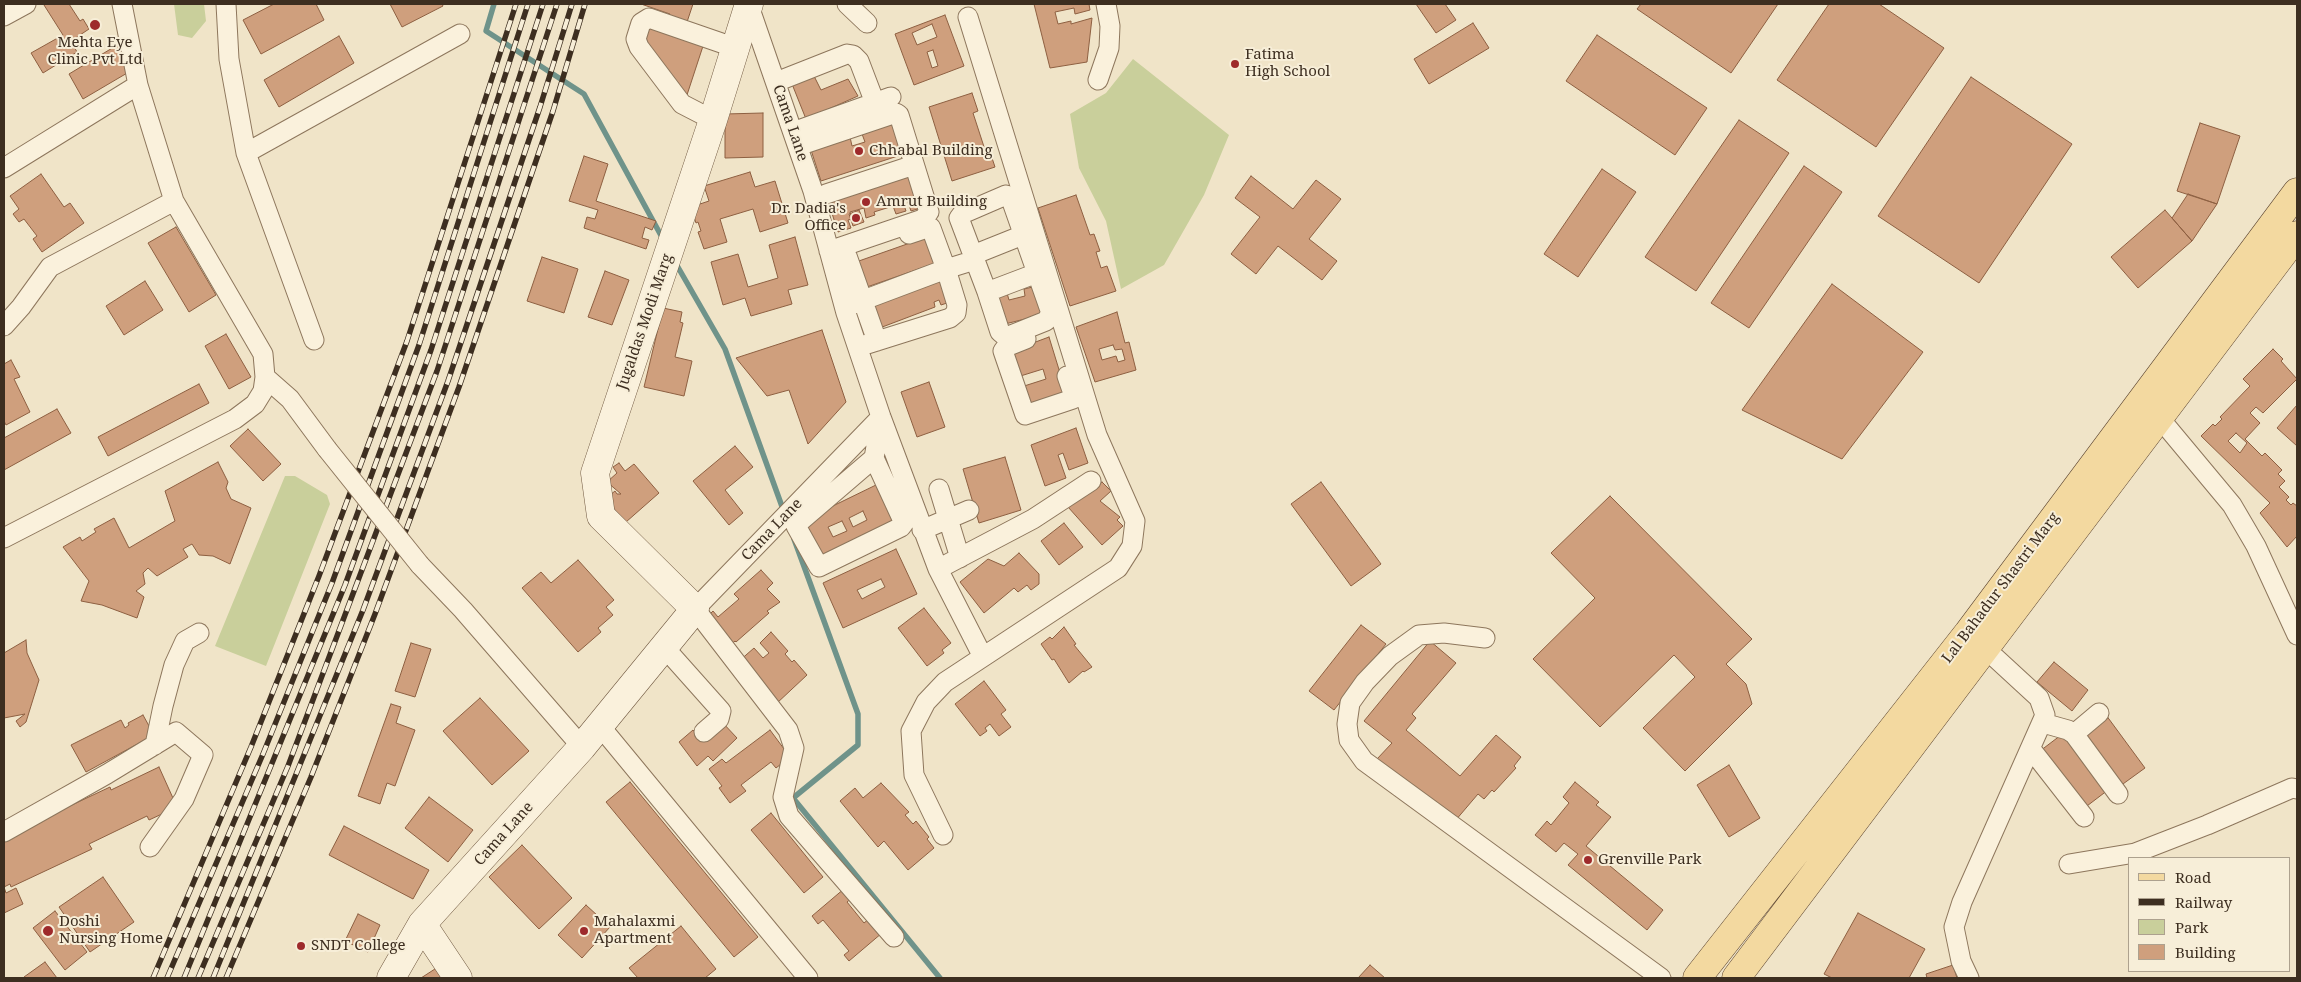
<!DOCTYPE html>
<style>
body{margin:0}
#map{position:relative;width:2301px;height:982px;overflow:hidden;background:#f0e4c8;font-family:"Noto Serif",serif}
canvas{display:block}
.frame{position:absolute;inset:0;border:5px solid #3d2e20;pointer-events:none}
.legend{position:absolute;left:2128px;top:857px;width:162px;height:115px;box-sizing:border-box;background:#f7eed8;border:1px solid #ada18e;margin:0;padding:6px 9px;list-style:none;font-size:15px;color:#3d2e20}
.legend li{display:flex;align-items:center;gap:10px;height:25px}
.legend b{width:25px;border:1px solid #ada18e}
</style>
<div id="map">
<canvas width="2301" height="982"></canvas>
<div class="frame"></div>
<ul class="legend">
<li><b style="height:6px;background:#f3d9a0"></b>Road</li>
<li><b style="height:6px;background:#3d2e20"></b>Railway</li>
<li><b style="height:14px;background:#c9cf9b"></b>Park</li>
<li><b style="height:14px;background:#cf9f7d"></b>Building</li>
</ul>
</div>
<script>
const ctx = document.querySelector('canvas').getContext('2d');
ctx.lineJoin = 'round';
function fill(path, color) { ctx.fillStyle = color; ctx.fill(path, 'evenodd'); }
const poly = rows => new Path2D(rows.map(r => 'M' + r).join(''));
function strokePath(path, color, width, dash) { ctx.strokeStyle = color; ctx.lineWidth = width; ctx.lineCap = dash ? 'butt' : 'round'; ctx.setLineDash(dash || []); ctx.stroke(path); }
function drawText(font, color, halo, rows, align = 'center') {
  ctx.font = font + ' "Noto Serif",serif'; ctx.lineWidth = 4; ctx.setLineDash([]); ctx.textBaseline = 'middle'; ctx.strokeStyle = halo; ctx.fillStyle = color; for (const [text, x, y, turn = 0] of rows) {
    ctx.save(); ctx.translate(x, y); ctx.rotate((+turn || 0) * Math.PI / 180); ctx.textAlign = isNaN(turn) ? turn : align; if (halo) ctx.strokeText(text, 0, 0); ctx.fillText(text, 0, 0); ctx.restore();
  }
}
fill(poly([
 [174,4,204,4,206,21,192,38,178,35],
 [1133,59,1229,135,1204,195,1164,265,1121,289,1106,221,1079,168,1070,114,1106,93],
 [285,476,295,476,327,495,330,504,266,666,215,646]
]), '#c9cf9b');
strokePath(poly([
 [494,4,486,31,584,94,664,241],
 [675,262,725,349,784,512],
 [794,539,858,714,858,745,793,798,940,978]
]), '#6f938a', 5.5);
const building = poly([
 [47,4,69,4,80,21,83,19,89,29,71,41,77,52,43,73,31,53,63,35,44,5,47,4],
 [274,4,316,4,324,20,261,54,243,20,274,4],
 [390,4,442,4,443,6,402,27,390,4],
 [641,4,693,4,686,25,668,19,670,14,641,4],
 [1034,4,1089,4,1090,10,1075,14,1074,8,1055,12,1058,24,1071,21,1071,24,1092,18,1087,62,1050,68,1034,4],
 [1416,4,1445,4,1456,20,1436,33,1416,4],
 [1641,4,1778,4,1731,73,1637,9,1641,4],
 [1829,4,1879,4,1944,48,1876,147,1777,80,1829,4],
 [945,15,964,66,914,85,895,34,945,15],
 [932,24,937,37,917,45,912,33,932,24],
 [933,50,938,66,932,68,927,52,933,50],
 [649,22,705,40,685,101,643,42,649,22],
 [1473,23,1489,48,1429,84,1414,59,1473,23],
 [1597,35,1707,108,1675,155,1566,81,1597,35],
 [339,36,354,63,279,107,264,80,339,36],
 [119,44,134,69,83,99,69,74,119,44],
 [811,70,821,90,848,79,858,96,806,119,790,79,811,70],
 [1971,77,2072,144,1979,283,1878,216,1971,77],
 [972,93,978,111,973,113,987,156,991,155,995,167,952,181,929,107,972,93],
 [763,113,763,157,725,158,725,114,763,113],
 [897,119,907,153,821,181,811,150,850,137,852,146,865,142,862,134,883,127,882,124,897,119],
 [1739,120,1789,153,1696,291,1645,257,1739,120],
 [2200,123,2240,136,2217,204,2177,191,2200,123],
 [584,156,608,164,596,201,656,221,652,230,645,227,642,238,649,240,646,249,584,228,587,217,595,219,598,210,569,201,584,156],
 [1804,166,1842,192,1749,328,1711,303,1804,166],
 [1602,169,1636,192,1578,277,1544,254,1602,169],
 [750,172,755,187,775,181,788,223,760,232,753,209,720,219,727,242,704,249,698,232,701,231,698,222,696,223,691,207,709,201,704,186,750,172],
 [913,172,924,207,911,211,906,197,902,199,906,211,896,214,893,206,874,212,875,215,866,218,864,208,850,212,852,219,848,220,851,228,838,232,827,198,913,172],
 [41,174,64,207,70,203,84,223,42,252,33,239,37,236,24,219,19,222,13,214,19,209,10,196,41,174],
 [1251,176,1293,209,1316,180,1341,199,1309,239,1337,261,1322,280,1278,246,1256,274,1231,254,1260,217,1235,198,1251,176],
 [2188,194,2217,204,2192,241,2172,218,2188,194],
 [1076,195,1090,235,1094,234,1100,251,1096,252,1101,268,1107,266,1116,291,1070,306,1038,208,1076,195],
 [859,210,864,222,853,226,849,214,859,210],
 [2165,210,2192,241,2138,288,2111,257,2165,210],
 [176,227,216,295,189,312,148,243,176,227],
 [795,237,808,285,788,290,792,304,751,316,745,298,723,305,711,262,738,254,748,287,778,278,769,245,795,237],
 [927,237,936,263,864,288,856,262,927,237],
 [542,257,578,269,564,313,527,301,542,257],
 [605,271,629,280,612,325,588,317,605,271],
 [944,274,950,302,941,305,939,300,934,302,935,307,877,329,866,303,944,274],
 [145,281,163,310,124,335,106,306,145,281],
 [1832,284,1923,352,1842,459,1742,410,1832,284],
 [1037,286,1045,314,1001,325,994,297,1007,293,1009,300,1025,296,1024,289,1037,286],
 [663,308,682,312,680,322,683,323,675,357,692,361,684,396,644,387,663,308],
 [1117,312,1125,343,1129,342,1136,370,1095,382,1076,327,1117,312],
 [1113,345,1115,350,1122,349,1125,360,1118,362,1116,356,1102,360,1099,349,1113,345],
 [822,330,846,402,808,444,789,390,767,396,736,358,822,330],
 [226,334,251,377,229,389,205,346,226,334],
 [1049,337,1068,399,1026,412,1018,388,1046,379,1043,369,1014,378,1006,353,1049,337],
 [2273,349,2283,359,2281,361,2297,379,2263,413,2256,407,2250,413,2260,423,2245,439,2262,456,2265,453,2282,470,2278,474,2285,481,2279,487,2289,497,2286,500,2291,505,2293,503,2297,506,2297,536,2287,547,2260,513,2270,503,2201,436,2213,424,2215,426,2222,419,2220,417,2250,386,2243,379,2273,349],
 [2236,433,2247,443,2240,453,2228,441,2236,433],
 [11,360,20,377,14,379,30,412,6,425,4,421,4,364,11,360],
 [929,382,945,427,917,437,901,392,929,382],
 [199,384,209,403,108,456,98,437,199,384],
 [2297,405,2297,446,2277,428,2297,405],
 [57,409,71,433,4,470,4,438,57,409],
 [1076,428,1088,463,1069,470,1063,453,1058,455,1066,478,1045,486,1031,445,1076,428],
 [248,429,281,464,263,481,230,446,248,429],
 [735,446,753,467,725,490,743,513,729,525,693,481,735,446],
 [1005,457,1021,510,979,523,963,469,1005,457],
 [218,462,228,482,226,488,231,499,251,508,230,564,213,556,199,555,192,544,183,549,188,557,157,576,148,568,143,573,145,584,136,591,144,597,137,618,102,605,81,601,89,581,63,547,80,537,82,541,96,532,94,529,114,518,129,548,175,521,165,491,218,462],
 [619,463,625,471,634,464,659,493,626,522,605,499,615,491,617,494,621,494,607,482,617,473,613,467,619,463],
 [1102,482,1111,491,1100,501,1120,517,1117,520,1123,526,1102,545,1068,507,1102,482],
 [1321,482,1381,564,1351,586,1291,504,1321,482],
 [876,485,896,526,820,563,800,522,876,485],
 [863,511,867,520,853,527,849,518,863,511],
 [842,521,847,531,833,537,828,527,842,521],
 [1610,496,1752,639,1726,664,1746,684,1752,704,1685,771,1643,728,1695,677,1674,655,1600,727,1533,659,1595,598,1551,553,1610,496],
 [1064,523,1083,547,1059,565,1041,541,1064,523],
 [896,549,917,594,843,628,823,583,896,549],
 [881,579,885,587,862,599,857,590,881,579],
 [1019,553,1039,574,1039,584,1031,590,1027,585,1018,592,1014,588,984,613,960,582,988,559,1004,566,1019,553],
 [578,560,614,600,606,607,613,615,598,628,601,632,578,652,522,588,541,572,551,583,578,560],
 [761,570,773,583,767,589,780,602,767,611,769,613,736,642,735,641,725,650,701,623,713,611,718,617,739,599,734,594,761,570],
 [924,608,951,643,942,650,944,653,927,666,898,628,924,608],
 [1361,625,1386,644,1334,710,1309,691,1361,625],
 [1064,627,1076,644,1074,645,1092,667,1084,672,1083,671,1069,683,1054,659,1052,660,1041,644,1050,637,1052,639,1064,627],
 [771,632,788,651,785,654,792,662,794,660,807,675,776,704,738,662,754,648,763,658,769,653,760,643,771,632],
 [26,640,27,653,39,680,26,722,20,727,16,721,25,714,4,718,4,653,26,640],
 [1430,641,1456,663,1412,714,1416,718,1406,730,1460,776,1496,735,1521,757,1514,766,1516,768,1494,792,1492,790,1484,799,1478,794,1455,821,1377,759,1392,743,1364,721,1430,641],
 [411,643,431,649,415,697,395,691,411,643],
 [2054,662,2088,690,2072,711,2037,682,2054,662],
 [984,681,1006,710,1001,714,1011,727,999,736,990,724,985,728,987,731,980,736,955,704,984,681],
 [480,698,529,751,492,785,443,731,480,698],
 [391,704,401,707,396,723,415,730,395,786,387,783,380,804,358,796,391,704],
 [143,715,154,735,86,772,71,745,121,720,125,728,129,725,128,723,143,715],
 [2106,715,2145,768,2116,789,2078,736,2106,715],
 [722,722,737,738,713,761,708,756,697,766,679,742,693,730,702,740,722,722],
 [770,730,790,757,776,768,771,762,741,785,746,791,730,803,719,788,722,786,709,769,722,759,726,763,770,730],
 [2065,732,2108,790,2083,809,2040,751,2065,732],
 [1729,765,1760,818,1729,837,1697,785,1729,765],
 [159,767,177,807,149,820,147,816,89,844,92,849,11,887,10,884,4,887,6,893,16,888,23,904,4,913,4,837,110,787,111,790,159,767],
 [630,782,758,937,734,957,606,802,630,782],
 [1575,782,1599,802,1596,805,1611,817,1586,846,1663,910,1647,930,1568,865,1578,854,1564,843,1556,852,1535,835,1547,821,1551,825,1569,803,1563,797,1575,782],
 [881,783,909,812,905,815,913,824,916,821,929,837,927,839,934,848,908,870,884,841,878,847,840,801,855,788,863,798,881,783],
 [429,797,473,830,448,862,405,828,429,797],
 [771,813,823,877,804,893,751,830,771,813],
 [344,826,429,870,413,899,329,855,344,826],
 [522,845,572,898,539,929,489,877,522,845],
 [103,877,134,922,90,952,59,907,103,877],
 [845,888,853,897,847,902,864,923,870,918,882,933,849,961,844,955,849,951,823,920,818,924,812,916,845,888],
 [586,905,610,927,582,958,558,935,586,905],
 [55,911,87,952,65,970,33,928,55,911],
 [1858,913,1925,949,1909,978,1832,978,1824,974,1858,913],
 [358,914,380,925,368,952,345,941,358,914],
 [681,926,716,969,705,978,638,978,629,968,681,926],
 [45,962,57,978,25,978,24,977,45,962],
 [1370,965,1385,978,1358,978,1370,965],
 [1953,965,1957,978,1927,978,1926,974,1953,965],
 [438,967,446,978,421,978,438,967]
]);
fill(building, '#cf9f7d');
strokePath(building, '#8d5f41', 1);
const street = poly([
 [226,4,229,59,246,153,314,340],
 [847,4,867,23],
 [749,6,813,191,846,313,881,417,938,569,983,657],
 [4,16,26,4],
 [1098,80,1109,48,1110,26,1106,4],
 [776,82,847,54,853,55,859,61,875,103],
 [713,120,682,104,639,47,636,39,641,23,649,18,736,48],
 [793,132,891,97],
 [798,146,896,113,899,115,929,212,923,219,829,251],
 [246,153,460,34],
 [4,168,138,85],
 [826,194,914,165],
 [1006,195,1011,199,1051,313,1046,321,1006,337,1000,332,987,292,959,218,962,214,1006,195],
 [909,234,927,228,931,228,946,269,975,260],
 [973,255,1033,231],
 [847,256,877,341],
 [987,292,1045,270],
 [845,307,946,269,957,305,956,313,950,318,858,347],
 [4,326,21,307,50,267,174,201],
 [1026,339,1006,347,1003,351,1025,415,1073,399,1074,396,1067,376],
 [265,377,290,399,327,449],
 [2152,409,2232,505,2256,546,2297,635],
 [881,417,695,609,788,730,794,748,783,797,789,816,894,937],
 [874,458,797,524,796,526,819,567,901,527,904,523,874,458,881,418],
 [939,489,960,558],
 [922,530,969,510],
 [4,538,235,419,255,404,263,391,265,377,263,354,174,201,138,85,122,4],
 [420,565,463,610,582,747],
 [938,569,1033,519,1091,481],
 [1485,638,1444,633,1419,635,1390,656,1365,682,1350,703,1347,724,1349,740,1364,761,1661,978],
 [664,647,721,711,719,719,704,732],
 [2043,723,2068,730,2074,734,2118,794],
 [600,726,808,978],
 [2074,734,2099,713],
 [155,745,163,706,174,665,185,641,199,633],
 [2031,749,2084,817],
 [4,832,107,774,176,732,203,755,184,799,150,847],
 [943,835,914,775,911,731,926,702,945,682,1118,568,1132,546,1135,521,1097,435,968,17],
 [2069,864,2135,853,2207,825,2292,788,2297,789],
 [1969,978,1961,961,1954,927,1962,902,2045,715,2039,698,1976,640]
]);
const secondary = poly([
 [422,924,458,978],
 [391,978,422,924,582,747,695,609,601,516,595,473,713,120,749,4]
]);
const primary = poly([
 [1697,978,1968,633,2297,192],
 [1736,978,2297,235]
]);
strokePath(street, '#8d765c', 21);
strokePath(secondary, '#6f573f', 29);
strokePath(primary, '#5b4430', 29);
strokePath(street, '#faf1dc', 19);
strokePath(secondary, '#faf1dc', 28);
strokePath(primary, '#f3d9a0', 28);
const rail = poly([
 [153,978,251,747,319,576,407,341,516,4],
 [167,978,263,754,332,583,419,345,528,4],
 [184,978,345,585,431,350,543,4],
 [198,978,288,766,437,371,557,4],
 [213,978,363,610,448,381,540,107,572,4],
 [226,978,311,777,375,614,459,387,553,111,585,4]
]);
strokePath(rail, '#3d2e20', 5.5);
strokePath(rail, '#f7eed8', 4, [11]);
const streetBridge = poly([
 [327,449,420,565]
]);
strokePath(streetBridge, '#8d765c', 21, []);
strokePath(streetBridge, '#faf1dc', 19);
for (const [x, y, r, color] of [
 [95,25,6,"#9e2a2b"],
 [1235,64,5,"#9e2a2b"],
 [859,151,5,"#9e2a2b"],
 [866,202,5,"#9e2a2b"],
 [856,218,5,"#9e2a2b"],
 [1588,860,5,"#9e2a2b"],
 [48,931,6,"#9e2a2b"],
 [584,931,5,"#9e2a2b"],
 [301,946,5,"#9e2a2b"]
]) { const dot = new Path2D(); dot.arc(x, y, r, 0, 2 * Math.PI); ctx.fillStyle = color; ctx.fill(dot); strokePath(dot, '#f7eed8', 2); }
drawText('15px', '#3d2e20', '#f7eed8', [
 ["Mehta Eye",95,43,"center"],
 ["Clinic Pvt Ltd",95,60,"center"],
 ["Fatima",1245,55],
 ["High School",1245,72],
 ["Chhabal Building",869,151],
 ["Amrut Building",876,202],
 ["Dr. Dadia's",846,209,"right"],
 ["Office",846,226,"right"],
 ["Grenville Park",1598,860],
 ["Doshi",59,922],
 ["Nursing Home",59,939],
 ["Mahalaxmi",594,922],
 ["Apartment",594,939],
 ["SNDT College",311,946]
], 'left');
drawText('15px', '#3d2e20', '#f7eed8', [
 ["Cama Lane",790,123,71],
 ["Jugaldas Modi Marg",645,322,-71],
 ["Cama Lane",772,530,-46],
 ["Lal Bahadur Shastri Marg",2001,588,-53],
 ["Cama Lane",504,834,-48]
]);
</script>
